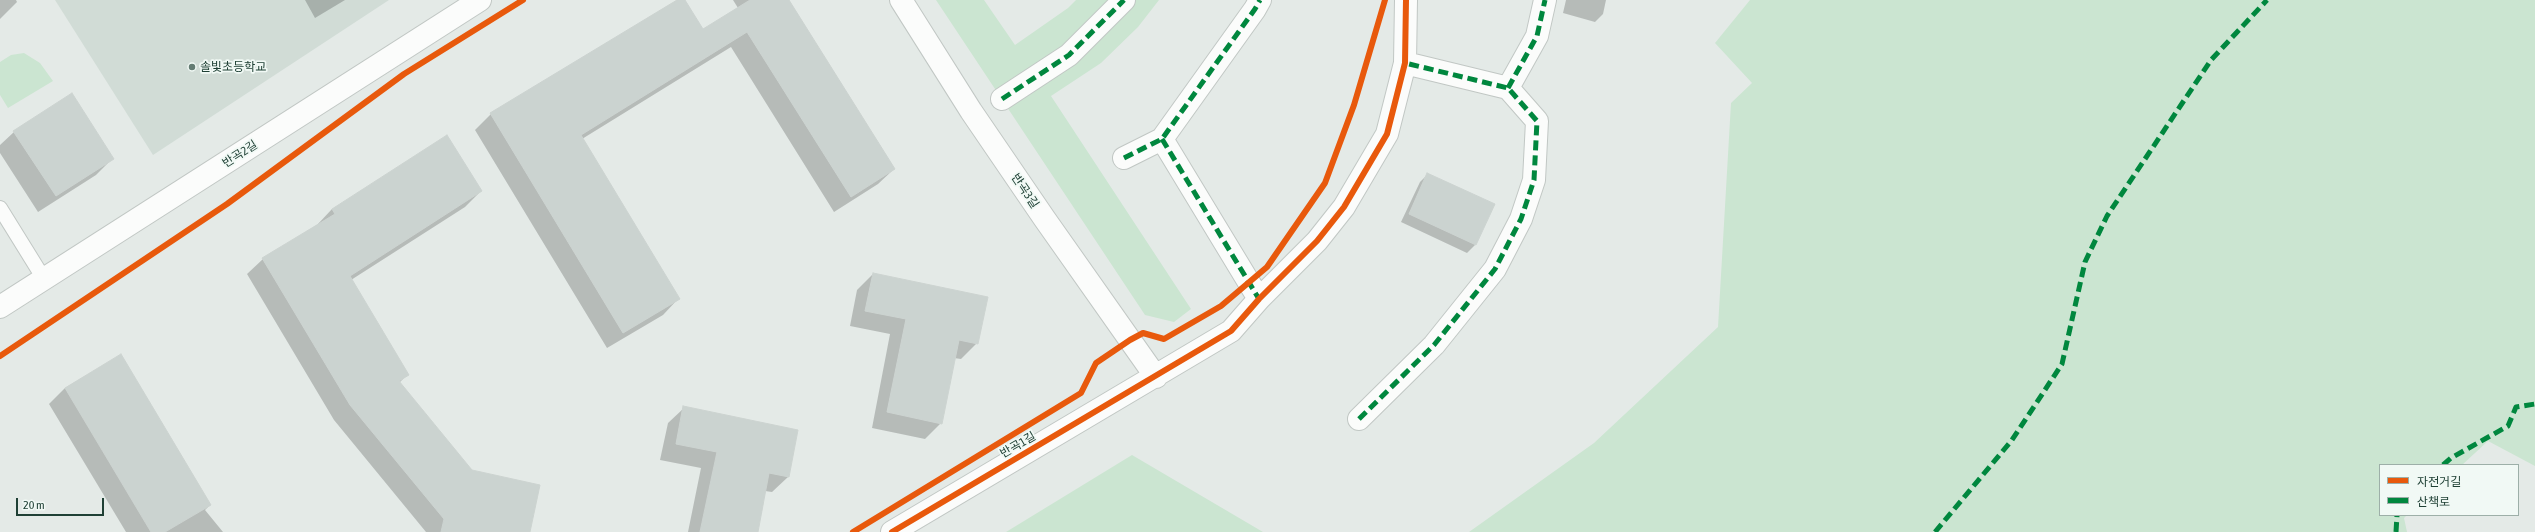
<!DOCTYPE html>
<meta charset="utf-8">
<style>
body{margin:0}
#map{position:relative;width:2535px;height:532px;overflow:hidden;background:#e4eae7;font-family:"Asap Condensed","Noto Sans KR",sans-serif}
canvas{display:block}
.legend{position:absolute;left:2379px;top:464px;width:140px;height:52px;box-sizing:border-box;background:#f1f9f5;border:1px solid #9dafa8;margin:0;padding:5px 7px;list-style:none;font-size:12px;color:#1f4035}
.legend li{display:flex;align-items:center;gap:8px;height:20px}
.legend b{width:20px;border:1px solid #9dafa8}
.scale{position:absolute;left:16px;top:498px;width:88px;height:18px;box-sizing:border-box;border:2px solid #1f4035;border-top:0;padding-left:5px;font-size:12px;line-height:14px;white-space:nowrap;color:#1f4035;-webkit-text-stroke:3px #f1f9f5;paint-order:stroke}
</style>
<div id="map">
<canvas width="2535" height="532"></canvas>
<ul class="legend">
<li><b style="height:5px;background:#e8590c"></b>자전거길</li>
<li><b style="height:5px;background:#00873e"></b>산책로</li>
</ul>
<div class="scale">20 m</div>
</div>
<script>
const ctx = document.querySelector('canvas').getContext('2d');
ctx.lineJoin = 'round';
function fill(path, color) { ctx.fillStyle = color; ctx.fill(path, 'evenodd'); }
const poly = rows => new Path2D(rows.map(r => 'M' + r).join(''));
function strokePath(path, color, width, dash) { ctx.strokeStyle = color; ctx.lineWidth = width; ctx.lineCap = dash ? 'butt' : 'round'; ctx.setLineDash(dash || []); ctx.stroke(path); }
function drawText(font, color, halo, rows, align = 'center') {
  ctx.font = font + ' "Asap Condensed","Noto Sans KR",sans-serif'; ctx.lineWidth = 3.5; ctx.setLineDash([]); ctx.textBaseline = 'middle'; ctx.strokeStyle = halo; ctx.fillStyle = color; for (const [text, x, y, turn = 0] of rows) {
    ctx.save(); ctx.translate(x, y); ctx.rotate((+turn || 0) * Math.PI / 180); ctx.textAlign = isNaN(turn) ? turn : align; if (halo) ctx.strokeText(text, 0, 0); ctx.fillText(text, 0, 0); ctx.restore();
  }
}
fill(poly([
 [55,0,389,0,153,155]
]), '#d1dcd6');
fill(poly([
 [936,0,984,0,1015,45,1068,8,1076,0,1159,0,1138,27,1101,63,1051,96,1191,309,1174,322,1145,315],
 [1750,0,2535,0,2535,466,2488,441,2462,465,2380,465,2380,515,2407,515,2404,518,2407,532,1469,532,1594,443,1718,327,1731,103,1752,83,1715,43],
 [24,53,40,63,53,81,8,108,0,95,0,62,11,55],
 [1132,455,1263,532,1006,532]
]), '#cbe5d1');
fill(poly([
 [0,0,16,0,17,2,0,19],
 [305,0,345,0,315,18],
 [678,0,684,0,702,31,738,8,733,0,788,0,894,169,878,184,834,212,731,47,582,139,678,299,663,315,607,348,475,130,491,114],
 [1566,0,1606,0,1603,14,1595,22,1563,13],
 [14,132,113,158,96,175,38,212,0,153,0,145],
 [1428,174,1493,205,1475,245,1467,253,1401,222,1420,182],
 [481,191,465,207,351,280,407,375,399,383,471,471,529,532,426,532,334,420,247,274,263,259,317,225,332,209],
 [873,274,977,343,961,359,954,358,941,423,925,439,872,428,890,334,850,326,857,290],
 [121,355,210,505,205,510,223,532,126,532,49,404,65,388],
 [684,408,788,477,772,492,765,491,757,532,688,532,701,468,660,460,668,423]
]), '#0003');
const building = poly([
 [677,0,685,0,703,29,750,0,789,0,895,169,851,197,747,32,581,135,680,299,623,333,490,113,677,0],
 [72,93,114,159,56,196,13,131,72,93],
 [447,135,482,191,350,276,409,375,399,381,472,470,540,485,530,532,441,532,444,519,350,405,262,258,335,214,332,209,447,135],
 [1427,173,1495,204,1476,245,1409,214,1427,173],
 [873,273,988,297,978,344,959,340,942,424,887,412,906,319,865,311,873,273],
 [121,354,211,505,165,532,151,532,65,388,121,354],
 [683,406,798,430,789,477,769,473,758,532,700,532,717,452,676,444,683,406]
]);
fill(building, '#cbd3d0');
strokePath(building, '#ccd3d0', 1);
const lane = poly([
 [0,208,44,279]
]);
const street = poly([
 [901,0,971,111,1044,218,1156,377],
 [1508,88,1537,36,1545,0],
 [1002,99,1069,55,1124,0],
 [1162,139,1259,299],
 [1124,158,1162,139,1255,9,1260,0],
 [0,307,480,0],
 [1359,419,1434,345,1495,269,1521,219,1534,180,1537,121,1508,88,1405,63],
 [892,532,1231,331,1259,299,1317,241,1344,207,1387,134,1405,63,1406,0]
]);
strokePath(lane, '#c1c7c4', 16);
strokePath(street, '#c1c7c4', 24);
strokePath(lane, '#fbfcfb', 14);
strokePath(street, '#fbfcfb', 22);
strokePath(poly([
 [1508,88,1537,36,1545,0],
 [1002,99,1069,55,1124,0],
 [1162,139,1259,299],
 [1124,158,1162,139,1255,9,1260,0],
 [1359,419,1434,345,1495,269,1521,219,1534,180,1537,121,1508,88,1405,63],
 [2443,465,2451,458,2508,426,2516,407,2535,404],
 [1935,532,2012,440,2062,364,2085,262,2107,216,2211,60,2267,0],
 [2396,532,2397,515]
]), '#00873e', 5, [10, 5]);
strokePath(poly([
 [0,356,227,204,404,74,523,0],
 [853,532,1081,393,1096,363,1130,340,1143,333,1164,339,1221,306,1267,267,1325,183,1354,105,1385,0],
 [892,532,1231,331,1259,299,1317,241,1344,207,1387,134,1405,63,1406,0]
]), '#e8590c', 6);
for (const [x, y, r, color] of [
 [192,67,4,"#647c73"]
]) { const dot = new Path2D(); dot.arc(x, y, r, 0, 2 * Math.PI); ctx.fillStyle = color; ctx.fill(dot); strokePath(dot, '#f1f9f5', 1.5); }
drawText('12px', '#1f4035', '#f1f9f5', [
 ["솔빛초등학교",200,67]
], 'left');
drawText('12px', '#1f4035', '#f1f9f5', [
 ["반곡2길",240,154,-33],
 ["반곡3길",1025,191,56],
 ["반곡1길",1018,445,-30]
]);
</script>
